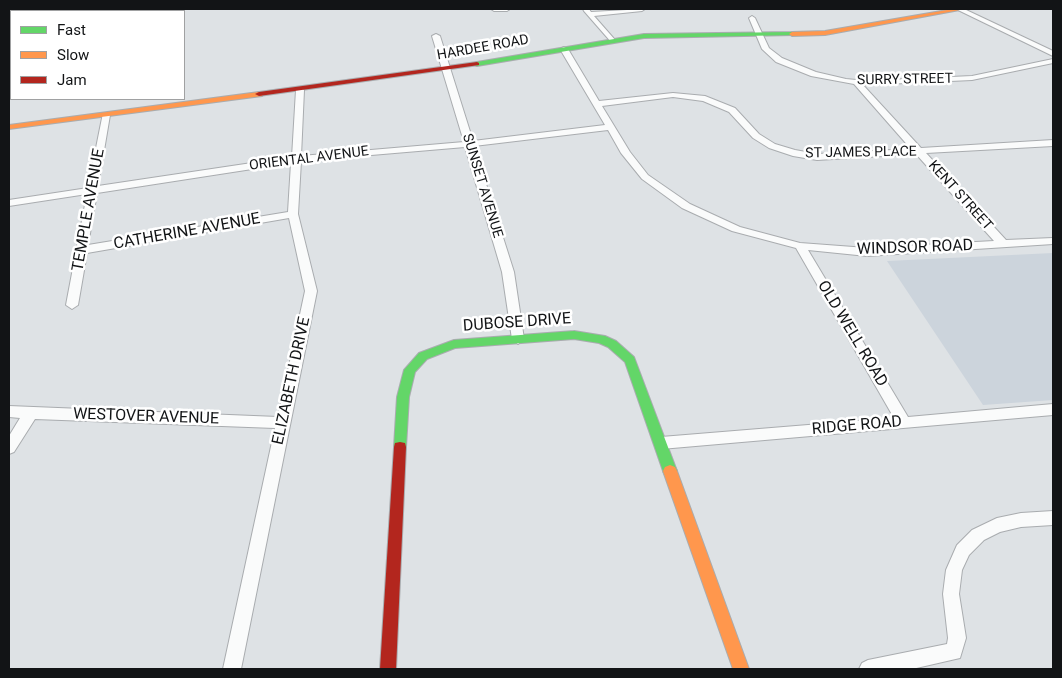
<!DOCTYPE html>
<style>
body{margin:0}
#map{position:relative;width:1062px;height:678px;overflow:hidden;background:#dee2e5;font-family:Roboto,sans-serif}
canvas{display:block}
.frame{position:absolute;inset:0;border:10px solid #121416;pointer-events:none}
.legend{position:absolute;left:10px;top:10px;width:175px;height:90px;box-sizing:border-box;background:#fff;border:1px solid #a0a1a2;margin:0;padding:6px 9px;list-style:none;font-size:15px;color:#121416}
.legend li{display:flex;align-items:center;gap:10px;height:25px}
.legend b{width:25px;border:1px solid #a0a1a2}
</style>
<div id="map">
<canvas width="1062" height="678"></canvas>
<div class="frame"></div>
<ul class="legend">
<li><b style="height:6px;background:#63d668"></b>Fast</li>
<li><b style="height:6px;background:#ff974d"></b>Slow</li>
<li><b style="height:6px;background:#b3261e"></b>Jam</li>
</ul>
</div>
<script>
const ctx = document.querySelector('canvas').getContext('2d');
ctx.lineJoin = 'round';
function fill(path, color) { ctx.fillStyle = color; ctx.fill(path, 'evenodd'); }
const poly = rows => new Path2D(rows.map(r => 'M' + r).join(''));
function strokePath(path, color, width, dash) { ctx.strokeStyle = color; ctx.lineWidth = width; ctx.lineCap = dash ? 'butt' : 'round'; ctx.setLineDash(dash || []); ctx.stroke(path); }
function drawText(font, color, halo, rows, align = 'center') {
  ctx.font = font + ' Roboto,sans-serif'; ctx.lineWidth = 5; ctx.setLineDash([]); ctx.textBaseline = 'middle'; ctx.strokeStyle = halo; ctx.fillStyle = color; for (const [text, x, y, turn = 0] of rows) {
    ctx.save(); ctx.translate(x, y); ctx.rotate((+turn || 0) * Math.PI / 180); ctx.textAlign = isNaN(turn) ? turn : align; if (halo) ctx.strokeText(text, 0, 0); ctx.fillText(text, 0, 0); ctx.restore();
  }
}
fill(poly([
 [1053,253,1053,400,983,405,887,261]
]), '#ccd4dc');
const street = poly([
 [491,9,510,9,507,11,494,11,491,9],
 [583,9,589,9,591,12,645,9,642,11,594,16,616,41,612,43,584,11,583,9],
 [956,9,964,9,1053,51,1053,56,956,9],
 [752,16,755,18,769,48,782,58,816,72,846,79,866,81,972,76,1053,59,1053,63,972,80,863,85,921,148,1053,140,1053,146,926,153,1006,240,1053,238,1053,244,867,256,808,250,908,417,1053,404,1053,415,661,449,656,447,654,443,656,439,661,437,894,418,796,248,732,231,682,208,642,179,621,153,608,130,474,146,514,272,524,339,518,344,512,339,502,272,465,147,301,161,298,214,317,291,241,669,223,669,275,428,35,419,14,452,9,454,9,436,20,418,9,417,9,406,278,417,305,291,289,218,87,253,78,305,72,309,66,305,87,194,9,206,9,200,88,188,103,113,110,115,98,186,292,157,296,90,300,88,304,90,301,156,464,142,432,36,436,34,440,36,473,141,605,125,560,49,564,47,568,49,599,101,673,93,705,96,735,108,759,134,775,144,795,150,817,154,911,149,854,84,811,76,776,62,762,49,749,18,752,16],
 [673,97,703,101,729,112,753,138,769,148,793,156,817,160,916,154,994,241,867,248,800,243,740,227,690,204,648,175,630,152,602,106,673,97],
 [291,163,288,212,88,245,97,193,291,163],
 [1053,511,1053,525,1021,527,1000,532,984,540,969,555,962,570,959,594,966,638,960,658,912,669,859,669,862,663,868,660,947,644,948,638,943,594,946,570,957,545,972,530,997,518,1021,513,1053,511]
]);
const fast = poly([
 [792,32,794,33,794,35,644,38,477,66,473,64,477,62,644,34,792,32],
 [574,331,605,336,616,341,634,357,677,471,675,475,670,477,665,475,663,471,625,362,608,347,599,343,574,339,455,348,427,359,415,372,409,397,406,447,405,451,400,452,395,451,394,447,397,397,404,370,419,353,454,340,574,331]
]);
const slow = poly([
 [953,9,965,9,825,35,792,36,789,34,792,32,825,31,953,9],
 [259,92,262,92,262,96,9,129,9,125,259,92],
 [670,465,675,467,677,471,749,669,733,669,663,471,665,467,670,465]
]);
const jam = poly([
 [477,62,479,63,479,65,259,96,255,94,259,92,477,62],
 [400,442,405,443,406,447,396,669,380,669,394,447,395,443,400,442]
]);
strokePath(street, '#a9acaf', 2);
strokePath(fast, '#a9acaf', 2);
strokePath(slow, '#a9acaf', 2);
strokePath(jam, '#a9acaf', 2);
fill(street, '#fafbfb');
fill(fast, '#63d668');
fill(slow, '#ff974d');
fill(jam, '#b3261e');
drawText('14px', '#121416', '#fff', [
 ["HARDEE ROAD",483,48,-10],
 ["SURRY STREET",905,80,-1],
 ["ST JAMES PLACE",861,153,-1],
 ["ORIENTAL AVENUE",309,159,-7],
 ["SUNSET AVENUE",482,186,73],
 ["KENT STREET",960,196,48]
]);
drawText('16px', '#121416', '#fff', [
 ["TEMPLE AVENUE",89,210,-80],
 ["CATHERINE AVENUE",187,232,-10],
 ["WINDSOR ROAD",915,248,-2],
 ["DUBOSE DRIVE",517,323,-4],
 ["OLD WELL ROAD",852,334,59],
 ["ELIZABETH DRIVE",292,381,-78],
 ["WESTOVER AVENUE",146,417,2],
 ["RIDGE ROAD",857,426,-5]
]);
</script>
